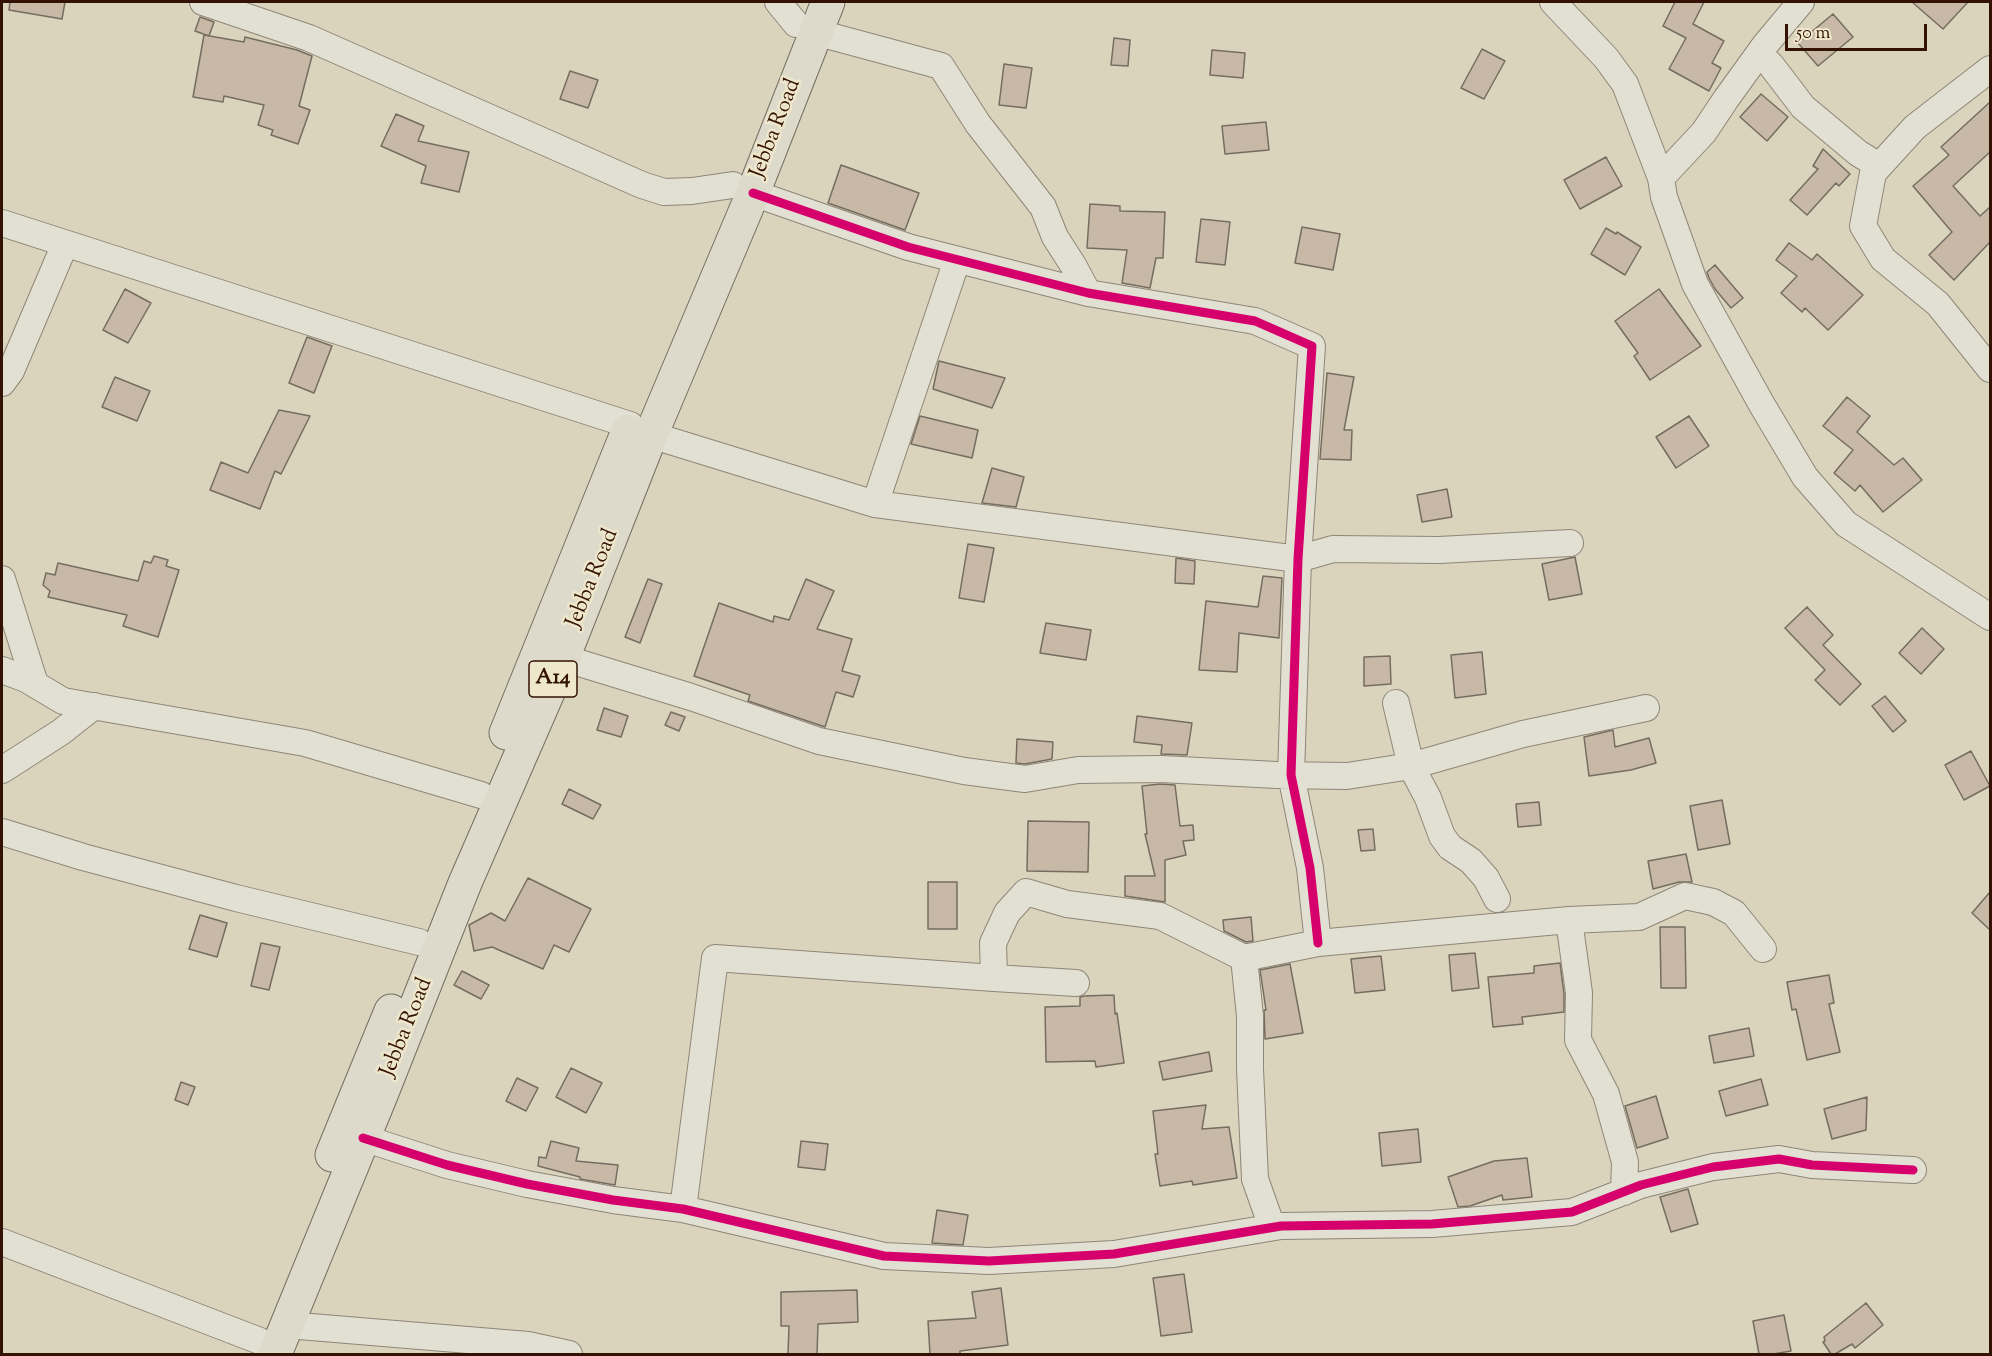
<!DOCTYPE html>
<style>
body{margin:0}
#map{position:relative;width:1992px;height:1356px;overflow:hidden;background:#dad4bd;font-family:"Sorts Mill Goudy",serif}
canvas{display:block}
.frame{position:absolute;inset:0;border:3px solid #331203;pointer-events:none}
.scale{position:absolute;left:1785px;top:24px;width:142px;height:27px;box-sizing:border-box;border:3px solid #331203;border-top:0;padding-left:8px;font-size:18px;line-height:21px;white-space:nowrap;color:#331203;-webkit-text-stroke:4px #efe7cc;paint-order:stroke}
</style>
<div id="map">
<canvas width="1992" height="1356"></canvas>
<div class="frame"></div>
<div class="scale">50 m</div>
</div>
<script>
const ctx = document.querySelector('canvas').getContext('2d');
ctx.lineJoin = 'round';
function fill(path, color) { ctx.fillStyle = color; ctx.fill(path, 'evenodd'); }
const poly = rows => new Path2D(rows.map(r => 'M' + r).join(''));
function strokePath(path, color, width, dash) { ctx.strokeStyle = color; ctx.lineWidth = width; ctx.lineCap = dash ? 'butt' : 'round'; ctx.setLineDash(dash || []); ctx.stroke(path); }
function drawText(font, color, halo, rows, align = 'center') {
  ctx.font = font + ' "Sorts Mill Goudy",serif'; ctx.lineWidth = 5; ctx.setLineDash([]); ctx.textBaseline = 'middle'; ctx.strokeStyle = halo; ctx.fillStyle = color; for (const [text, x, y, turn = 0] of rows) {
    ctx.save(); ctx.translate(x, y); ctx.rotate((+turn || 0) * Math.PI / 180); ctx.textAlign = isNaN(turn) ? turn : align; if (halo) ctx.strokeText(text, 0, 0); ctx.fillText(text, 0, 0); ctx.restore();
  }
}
const building = poly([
 [10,2,65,2,62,19,9,10,10,2],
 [1675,2,1704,2,1693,24,1724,41,1712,63,1721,68,1709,91,1669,69,1686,38,1663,26,1675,2],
 [1912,2,1968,2,1943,29,1912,2],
 [1833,14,1853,37,1818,66,1798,43,1833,14],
 [200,17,214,22,209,36,195,31,200,17],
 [204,35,244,42,245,37,297,50,312,56,299,106,310,110,298,144,271,135,273,130,258,125,264,105,224,96,223,102,193,97,204,35],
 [1114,38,1130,40,1128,66,1111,65,1114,38],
 [1482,49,1505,61,1484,99,1461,88,1482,49],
 [1212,50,1245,53,1243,78,1210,75,1212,50],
 [1004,64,1032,68,1026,108,999,105,1004,64],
 [570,71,598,80,588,108,560,99,570,71],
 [1761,94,1788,117,1767,141,1740,117,1761,94],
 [1990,102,1990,152,1953,186,1980,216,1990,207,1990,242,1954,280,1929,255,1952,232,1913,186,1949,155,1941,147,1990,102],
 [396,114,424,126,418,141,469,152,459,192,421,183,426,166,381,146,396,114],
 [1266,122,1269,150,1225,154,1222,126,1266,122],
 [1823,149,1850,174,1839,186,1836,183,1807,215,1790,200,1818,169,1813,166,1823,149],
 [1606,157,1622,186,1580,209,1564,180,1606,157],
 [841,165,919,193,905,230,828,203,841,165],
 [1090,204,1120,206,1120,211,1165,212,1163,258,1156,258,1150,288,1122,283,1127,250,1087,248,1090,204],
 [1201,219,1230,222,1225,265,1196,262,1201,219],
 [1302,227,1340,234,1333,270,1295,263,1302,227],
 [1606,228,1616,234,1617,232,1641,247,1625,275,1591,254,1606,228],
 [1789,243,1812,260,1817,254,1863,295,1828,330,1805,308,1802,312,1781,293,1797,276,1776,260,1789,243],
 [1715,265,1743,298,1731,308,1715,289,1709,278,1707,272,1715,265],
 [125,289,151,303,128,343,103,330,125,289],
 [1659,289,1701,346,1650,380,1634,356,1638,353,1615,321,1659,289],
 [307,337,332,346,314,393,289,383,307,337],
 [939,361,1005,378,992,408,933,389,939,361],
 [1327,373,1354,377,1344,430,1352,430,1351,460,1320,459,1327,373],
 [115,377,150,391,137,421,102,407,115,377],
 [1847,397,1870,416,1857,432,1894,465,1903,458,1922,480,1883,512,1860,485,1855,491,1834,473,1853,450,1823,426,1847,397],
 [279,410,310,416,281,474,275,471,260,509,210,490,221,462,248,473,279,410],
 [920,416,978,430,972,458,911,444,920,416],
 [1689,416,1709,446,1676,468,1656,437,1689,416],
 [992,468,1024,477,1016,507,982,503,992,468],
 [1447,489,1452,517,1422,522,1417,495,1447,489],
 [968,544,994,548,984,602,959,598,968,544],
 [154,556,168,560,166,566,179,570,158,637,123,626,127,615,48,597,50,591,43,585,46,573,55,575,58,563,138,581,144,561,151,563,154,556],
 [1575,557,1582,594,1549,600,1542,564,1575,557],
 [1176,558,1195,561,1194,584,1175,583,1176,558],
 [1263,576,1282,578,1279,638,1239,633,1237,672,1199,670,1206,601,1258,607,1263,576],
 [648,579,662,584,640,643,625,637,648,579],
 [806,579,834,591,817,629,852,639,842,671,860,676,853,697,836,692,825,727,748,701,750,695,694,676,719,603,773,622,774,616,789,620,806,579],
 [1807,607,1833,635,1823,645,1861,684,1840,705,1815,680,1825,670,1785,628,1807,607],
 [1046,623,1091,630,1086,660,1040,653,1046,623],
 [1922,628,1944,649,1921,674,1899,653,1922,628],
 [1482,652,1486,694,1455,698,1451,655,1482,652],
 [1390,656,1391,684,1364,686,1364,657,1390,656],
 [1885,696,1906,721,1893,732,1872,706,1885,696],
 [604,708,628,716,621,737,597,730,604,708],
 [671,712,685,717,679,731,665,725,671,712],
 [1137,716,1192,723,1187,755,1161,754,1162,745,1134,742,1137,716],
 [1613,730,1615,747,1649,738,1656,763,1631,770,1589,776,1584,737,1613,730],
 [1017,739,1053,742,1052,759,1025,764,1016,763,1017,739],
 [1971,751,1990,786,1964,800,1945,765,1971,751],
 [1160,784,1175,785,1180,826,1193,825,1194,840,1183,841,1186,855,1165,860,1165,902,1125,896,1125,876,1155,876,1145,834,1147,834,1142,786,1160,784],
 [569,789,601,805,593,819,562,804,569,789],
 [1722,800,1730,844,1698,850,1690,806,1722,800],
 [1539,802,1541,825,1518,827,1516,804,1539,802],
 [1028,821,1089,822,1088,872,1027,871,1028,821],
 [1373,829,1375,850,1361,851,1358,830,1373,829],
 [1686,854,1692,882,1679,882,1653,889,1648,861,1686,854],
 [528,878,591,909,569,952,554,945,543,969,492,947,474,951,469,925,491,913,505,921,528,878],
 [928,882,957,882,957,929,928,929,928,882],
 [1990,892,1990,930,1972,913,1990,892],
 [200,915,227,923,217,957,189,949,200,915],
 [1251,917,1253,941,1246,942,1224,931,1223,920,1251,917],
 [1660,927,1685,927,1686,988,1661,988,1660,927],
 [261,943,280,947,269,990,251,986,261,943],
 [1475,953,1479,988,1452,991,1449,955,1475,953],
 [1381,956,1385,990,1355,993,1351,959,1381,956],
 [1560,963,1564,994,1564,1012,1522,1017,1523,1024,1493,1027,1488,977,1534,973,1534,966,1560,963],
 [1290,964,1303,1033,1265,1039,1264,1010,1266,1010,1260,970,1290,964],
 [462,971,489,985,481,999,454,985,462,971],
 [1829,975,1834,1003,1829,1004,1840,1052,1807,1060,1796,1009,1792,1010,1787,982,1829,975],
 [1114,995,1115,1014,1117,1013,1124,1063,1096,1067,1095,1061,1046,1062,1045,1007,1080,1006,1080,997,1084,996,1114,995],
 [1749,1028,1754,1056,1714,1063,1709,1036,1749,1028],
 [1209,1052,1212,1071,1163,1080,1159,1062,1209,1052],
 [571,1068,602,1083,586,1113,556,1097,571,1068],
 [517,1078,538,1088,526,1111,506,1101,517,1078],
 [1761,1079,1768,1105,1726,1116,1719,1091,1761,1079],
 [181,1082,195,1087,188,1105,175,1100,181,1082],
 [1656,1096,1668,1138,1637,1148,1625,1106,1656,1096],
 [1867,1097,1866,1130,1832,1139,1824,1109,1867,1097],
 [1206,1105,1202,1129,1229,1127,1237,1178,1193,1185,1192,1181,1160,1186,1155,1154,1158,1154,1153,1111,1206,1105],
 [1418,1129,1421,1162,1382,1166,1379,1133,1418,1129],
 [551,1141,579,1148,576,1161,618,1165,615,1185,580,1179,580,1177,538,1166,539,1157,546,1158,551,1141],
 [801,1141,828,1144,825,1170,798,1167,801,1141],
 [1527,1158,1532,1197,1503,1200,1502,1195,1470,1206,1458,1207,1448,1177,1494,1161,1527,1158],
 [1688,1189,1698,1224,1671,1232,1660,1197,1688,1189],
 [937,1210,968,1215,963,1245,932,1243,937,1210],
 [1184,1274,1192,1332,1161,1336,1153,1278,1184,1274],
 [1001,1288,1008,1345,960,1351,960,1354,930,1354,928,1321,976,1318,972,1292,1001,1288],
 [857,1290,858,1322,818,1324,817,1354,788,1354,789,1326,781,1326,781,1292,857,1290],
 [1866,1303,1883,1325,1855,1348,1852,1344,1835,1354,1831,1354,1823,1342,1825,1341,1824,1337,1866,1303],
 [1784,1315,1791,1351,1773,1354,1759,1354,1753,1321,1784,1315]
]);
fill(building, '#c8b8a6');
strokePath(building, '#756d60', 1.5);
const minor = poly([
 [203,2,309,38,642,185,664,192,692,191,733,185],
 [778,2,796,24],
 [1553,2,1606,58,1625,84,1661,178,1664,197,1695,284,1762,405,1805,477,1846,524,1990,617],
 [815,32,941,66,978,124,1043,207,1055,237,1073,265,1088,293],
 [1759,54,1771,65,1803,107,1858,153,1879,166],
 [1990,69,1915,127,1873,173,1863,226,1883,259,1938,304,1990,369],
 [1661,178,1704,132,1726,99,1765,45,1801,2],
 [753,193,908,247,1088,293,1255,321,1312,346,1298,559,1291,775,1310,868,1318,943],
 [2,223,630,425],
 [957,260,875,504,1298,559,1333,549,1439,550,1570,543],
 [2,383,11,371,65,244],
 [651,435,875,504],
 [2,579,35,684],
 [563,658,691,697,819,741,964,771,1025,779,1078,770,1161,769,1277,775,1347,776,1411,766,1523,734,1646,708],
 [2,670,26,679,63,701,305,743,481,795],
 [1396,703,1411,766,1428,798,1442,836,1450,847,1471,861,1486,878,1497,899],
 [2,770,61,732,94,706],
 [2,832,83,857,236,898,419,942],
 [1569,920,1639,917,1685,896,1713,902,1734,913,1763,949],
 [1244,958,1318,943,1569,920,1579,993,1578,1040,1606,1094,1625,1162,1624,1192],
 [1076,983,994,978,993,943,1007,913,1026,892,1067,904,1160,916,1244,958,1250,1016,1250,1069,1255,1179,1272,1227],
 [363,1138,447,1165,527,1184,613,1200,683,1209,884,1256,989,1261,1114,1254,1281,1226,1432,1224,1572,1212,1641,1185,1713,1167,1779,1159,1812,1165,1913,1170],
 [683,1209,715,958,994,978],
 [2,1242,260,1341],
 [287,1325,528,1345,569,1354]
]);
const highway = poly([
 [506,733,628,431],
 [332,1155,391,1011],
 [275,1354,381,1095,465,883,563,658,651,435,753,193,828,2]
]);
strokePath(minor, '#8e8677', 28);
strokePath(highway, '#756d60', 35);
strokePath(minor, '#e2dfd3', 26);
strokePath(highway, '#dddacc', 33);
strokePath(poly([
 [753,193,908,247,1088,293,1255,321,1312,346,1298,559,1291,775,1310,868,1318,943],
 [363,1138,447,1165,527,1184,613,1200,683,1209,884,1256,989,1261,1114,1254,1281,1226,1432,1224,1572,1212,1641,1185,1713,1167,1779,1159,1812,1165,1913,1170]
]), '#d6006c', 9);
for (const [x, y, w] of [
 [553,679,48]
]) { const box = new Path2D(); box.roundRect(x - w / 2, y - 18, w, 36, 4.5); ctx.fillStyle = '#efe7cc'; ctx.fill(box); strokePath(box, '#331203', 1.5); }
drawText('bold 21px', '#331203', null, [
 ["A14",553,679]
]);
drawText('22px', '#331203', '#efe7cc', [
 ["Jebba Road",777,129,-69],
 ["Jebba Road",594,579,-68],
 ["Jebba Road",408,1028,-68]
]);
</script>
